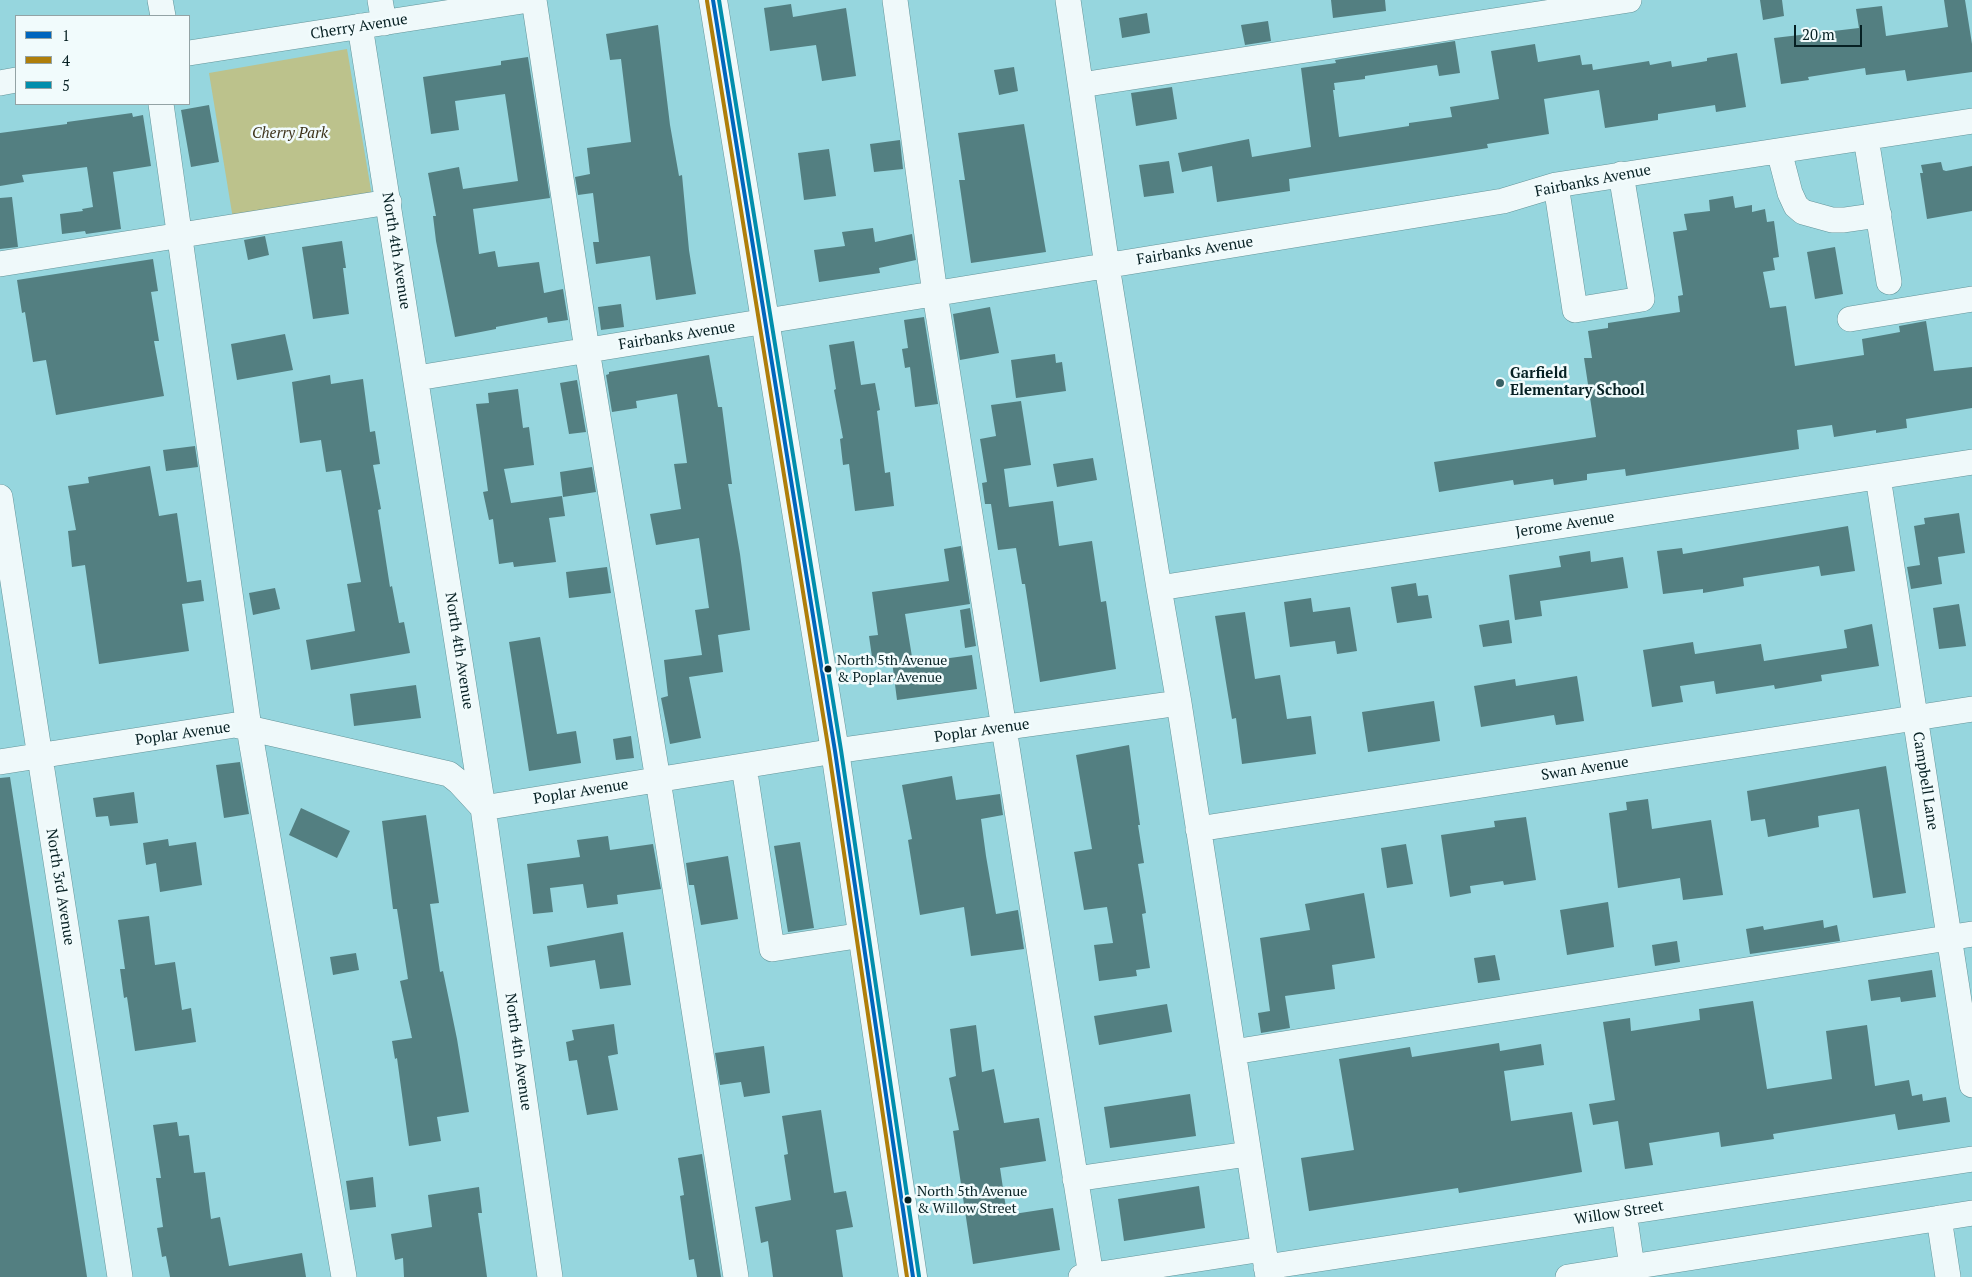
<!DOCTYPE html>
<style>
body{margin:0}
#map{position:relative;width:1972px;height:1277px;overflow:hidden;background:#96d6de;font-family:"PT Serif",serif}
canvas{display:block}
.legend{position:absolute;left:15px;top:15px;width:175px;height:90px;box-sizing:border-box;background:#f1fbfc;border:1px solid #93a3a5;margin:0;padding:6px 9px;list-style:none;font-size:15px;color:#062023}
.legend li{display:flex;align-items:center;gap:10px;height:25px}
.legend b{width:25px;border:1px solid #93a3a5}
.scale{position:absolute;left:1794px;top:25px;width:68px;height:22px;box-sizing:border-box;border:2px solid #062023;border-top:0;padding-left:6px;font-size:15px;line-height:18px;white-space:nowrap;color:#062023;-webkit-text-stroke:4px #f1fbfc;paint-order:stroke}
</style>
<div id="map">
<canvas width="1972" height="1277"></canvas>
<ul class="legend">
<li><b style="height:6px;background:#0065bd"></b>1</li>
<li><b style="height:6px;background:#af7e0a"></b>4</li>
<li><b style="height:6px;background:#018eac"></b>5</li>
</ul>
<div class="scale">20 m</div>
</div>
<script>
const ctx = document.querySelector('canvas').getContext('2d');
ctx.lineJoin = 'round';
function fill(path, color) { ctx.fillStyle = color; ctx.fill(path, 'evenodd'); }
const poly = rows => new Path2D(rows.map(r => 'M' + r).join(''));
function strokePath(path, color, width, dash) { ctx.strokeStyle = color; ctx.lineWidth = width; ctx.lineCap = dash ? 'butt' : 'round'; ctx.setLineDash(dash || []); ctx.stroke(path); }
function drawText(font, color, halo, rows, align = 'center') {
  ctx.font = font + ' "PT Serif",serif'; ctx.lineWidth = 5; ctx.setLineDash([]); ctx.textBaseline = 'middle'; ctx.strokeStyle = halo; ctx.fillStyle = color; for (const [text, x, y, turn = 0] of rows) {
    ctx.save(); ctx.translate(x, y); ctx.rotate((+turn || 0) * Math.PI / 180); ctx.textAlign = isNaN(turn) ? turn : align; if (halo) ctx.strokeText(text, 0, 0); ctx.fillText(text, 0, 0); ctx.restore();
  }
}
fill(poly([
 [347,49,372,196,233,219,209,73]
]), '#bcc28c');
fill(poly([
 [1331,0,1385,0,1386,11,1333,18],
 [1760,0,1782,0,1784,16,1763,20],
 [1944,0,1965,0,1972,44,1972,72,1907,81,1905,70,1866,75,1865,68,1808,77,1809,80,1781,84,1774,38,1859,28,1856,9,1882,6,1886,36,1948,27],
 [791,4,793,17,846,8,856,76,822,81,816,45,770,51,764,8],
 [1147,13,1150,33,1122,38,1119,18],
 [1268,21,1271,41,1245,45,1241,25],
 [658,25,670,125,679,176,682,175,689,250,696,294,656,300,650,256,596,264,593,242,599,242,593,193,578,195,575,177,590,174,587,148,631,142,621,59,610,60,606,34],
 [1455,41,1460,73,1439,76,1437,65,1365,76,1365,79,1334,83,1335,90,1333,90,1339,137,1409,126,1409,123,1452,117,1450,107,1499,99,1491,51,1535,44,1538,62,1580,55,1582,65,1592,64,1593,70,1649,61,1650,65,1671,61,1672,67,1707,61,1707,58,1737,53,1746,107,1716,112,1715,105,1658,114,1658,120,1605,128,1599,90,1544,99,1549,134,1487,144,1488,148,1438,156,1289,179,1290,191,1217,202,1212,166,1182,172,1178,153,1249,139,1252,157,1311,147,1301,68,1336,63,1335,60],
 [528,57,550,198,473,209,479,254,495,251,498,267,539,262,544,293,563,289,568,320,548,323,547,317,496,327,496,329,455,337,436,241,433,216,436,216,428,173,459,167,463,189,518,181,505,94,455,101,459,130,431,134,423,77,501,65,501,61],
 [1014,67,1018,91,999,95,994,70],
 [1172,87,1177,119,1136,126,1131,93],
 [209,105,219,162,191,167,181,110],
 [132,113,133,117,143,115,151,166,113,172,121,229,86,234,85,231,62,234,60,214,83,211,82,209,93,207,87,167,22,175,24,182,0,186,0,133,67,124,67,122],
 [1024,124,1046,252,971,263,959,180,965,180,958,133],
 [900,140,903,169,874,172,870,144],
 [829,149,836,196,804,200,798,153],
 [1169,161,1174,193,1144,197,1139,165],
 [1941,162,1943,170,1946,171,1972,166,1972,211,1927,219,1920,173,1923,173,1921,165],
 [1733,196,1735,208,1752,205,1752,212,1765,209,1767,222,1774,221,1779,257,1773,258,1775,270,1763,272,1770,308,1786,306,1795,366,1864,355,1862,339,1900,332,1899,326,1926,321,1934,371,1972,367,1972,408,1906,419,1907,428,1876,433,1876,430,1834,437,1832,425,1797,430,1799,449,1671,469,1626,476,1625,469,1587,474,1587,480,1554,485,1553,479,1514,485,1513,480,1439,492,1434,462,1596,437,1584,358,1592,358,1588,331,1608,328,1608,323,1680,312,1678,296,1683,295,1673,232,1687,230,1684,214,1710,211,1709,200],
 [12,197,18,247,0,249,0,198],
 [873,228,875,242,912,234,916,260,879,268,880,273,819,282,814,250,845,246,842,232],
 [265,236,269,255,248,260,244,240],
 [342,241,346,268,343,268,349,314,313,319,302,247],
 [1835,247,1843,294,1815,299,1807,252],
 [153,259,158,291,151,292,159,341,154,341,164,396,56,415,46,360,33,362,25,312,22,313,17,280],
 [621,304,624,327,601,330,598,307],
 [990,307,999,353,960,360,953,314],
 [924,317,938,404,915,407,910,367,905,368,902,349,908,348,904,320],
 [285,334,293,370,237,380,231,344],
 [854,341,861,385,875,383,880,410,877,411,885,473,890,472,894,506,855,511,849,464,843,465,840,439,843,438,834,390,836,389,829,345],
 [1055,354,1056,363,1062,362,1066,391,1016,398,1011,360],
 [709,355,718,407,722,407,732,484,728,484,740,554,750,630,718,635,723,672,689,677,701,738,670,744,661,698,668,696,664,660,702,655,695,610,709,608,699,538,656,545,650,514,681,509,674,464,687,463,677,394,636,401,637,408,612,412,606,375,609,374,609,372],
 [330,375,331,384,363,379,370,432,375,431,380,464,373,465,381,509,378,510,390,587,392,586,399,623,404,622,410,653,311,670,306,640,355,631,347,584,361,582,341,470,326,472,321,440,300,443,292,382],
 [577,380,586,432,569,434,560,383],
 [518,389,523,428,529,427,534,465,504,469,511,503,562,496,565,516,549,518,556,562,514,567,513,562,499,564,493,519,489,520,483,492,488,491,476,404,489,403,488,393],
 [1021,401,1031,465,1004,469,1009,507,1053,501,1059,546,1092,541,1101,602,1106,601,1116,669,1040,682,1025,584,1022,584,1016,548,998,550,991,504,985,504,982,483,987,482,980,439,996,436,991,405],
 [195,446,198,467,166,471,163,450],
 [1093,458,1097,480,1057,487,1053,464],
 [150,466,159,516,177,513,187,582,201,580,204,601,182,604,189,651,99,664,85,565,72,567,68,531,76,530,68,486,89,483,88,477],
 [592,467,596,492,563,497,560,472],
 [1959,513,1965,553,1938,557,1942,584,1911,589,1907,567,1920,565,1914,526,1925,524,1924,518],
 [1848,526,1855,571,1821,576,1819,566,1743,578,1744,586,1703,593,1703,589,1663,594,1657,551,1682,548,1683,554],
 [961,546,970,604,905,614,913,663,972,655,977,689,897,700,892,661,873,664,869,636,878,635,872,592,949,581,944,549],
 [1590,551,1591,562,1623,557,1628,588,1540,601,1542,616,1515,620,1509,575,1561,567,1559,556],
 [607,567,611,593,569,598,566,572],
 [1416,583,1418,596,1428,595,1432,618,1397,623,1391,587],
 [275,588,280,609,253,615,249,593],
 [1311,598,1313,612,1350,607,1357,651,1337,654,1335,641,1290,647,1284,602],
 [1959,604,1966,646,1939,649,1933,608],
 [970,608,976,646,965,648,960,610],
 [1245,612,1255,679,1280,675,1287,719,1311,716,1316,754,1242,764,1236,718,1232,719,1215,616],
 [1509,620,1512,643,1483,647,1479,625],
 [1872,624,1879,666,1821,675,1822,681,1775,689,1774,685,1716,694,1714,681,1680,686,1683,702,1652,707,1643,650,1693,642,1695,654,1761,644,1764,661,1847,648,1844,630],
 [540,637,557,734,576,731,581,763,529,771,509,642],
 [1577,676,1584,721,1556,725,1554,715,1481,727,1474,686,1515,679,1516,686],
 [416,685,421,718,354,726,350,694],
 [1434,701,1440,741,1368,752,1362,712],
 [631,736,634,758,616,760,613,739],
 [1129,745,1140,825,1138,825,1144,863,1138,864,1146,913,1142,914,1150,968,1136,970,1137,976,1099,981,1094,945,1113,943,1107,907,1084,910,1074,852,1092,849,1076,755],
 [240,762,249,814,224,818,216,765],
 [1886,766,1906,893,1873,898,1859,809,1818,816,1819,827,1768,837,1765,819,1751,821,1747,791],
 [952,776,956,800,1000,794,1003,815,981,819,986,856,996,914,1018,910,1024,949,971,956,964,907,920,915,908,840,912,839,902,785],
 [10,777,87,1277,0,1277,0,778],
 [134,792,138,823,110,826,108,816,96,817,93,798],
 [1648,799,1652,829,1711,820,1723,895,1683,900,1680,878,1618,888,1609,813,1627,810,1626,802],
 [301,808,350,831,337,858,289,835],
 [426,815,439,903,430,904,440,972,443,971,457,1039,469,1112,437,1117,441,1141,409,1146,397,1058,395,1059,392,1041,412,1038,400,981,408,979,397,909,393,909,382,821],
 [1526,817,1536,880,1504,885,1503,881,1470,886,1471,893,1450,897,1441,835,1495,827,1494,821],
 [608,836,610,850,653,844,661,889,617,895,618,904,587,908,583,884,550,888,553,912,533,914,527,864,580,857,577,840],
 [168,839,169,846,196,842,202,885,160,892,156,863,146,865,143,843],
 [800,842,814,928,788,932,774,846],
 [1406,844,1413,884,1387,888,1381,848],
 [728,856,738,919,701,925,694,885,689,885,686,863],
 [1364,893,1375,958,1332,965,1335,989,1285,996,1290,1028,1261,1033,1258,1013,1270,1011,1260,938,1310,930,1305,904],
 [1608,902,1614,947,1567,955,1560,910],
 [149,916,155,965,175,962,182,1010,191,1008,196,1042,135,1051,127,997,124,998,120,969,125,969,118,920],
 [1823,920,1824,928,1837,925,1840,941,1750,954,1746,929,1763,926,1764,930],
 [623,932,631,985,600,989,595,960,550,967,547,946],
 [1677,941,1680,962,1655,966,1652,945],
 [356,953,359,970,333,975,330,957],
 [1495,955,1500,980,1478,983,1474,958],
 [1932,970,1936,997,1901,1002,1900,997,1871,1001,1868,980],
 [1753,1001,1767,1089,1832,1079,1826,1031,1867,1025,1875,1086,1909,1080,1912,1096,1922,1094,1923,1101,1946,1097,1950,1122,1898,1130,1895,1114,1773,1134,1774,1139,1721,1147,1719,1132,1649,1143,1653,1165,1625,1169,1618,1121,1593,1125,1589,1104,1615,1100,1603,1022,1630,1018,1631,1031,1700,1020,1699,1009],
 [1167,1004,1172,1032,1099,1045,1094,1016],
 [614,1024,618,1054,608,1056,618,1110,587,1115,577,1060,569,1061,566,1042,574,1040,572,1030],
 [976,1025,982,1072,994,1069,1004,1123,1039,1118,1046,1161,1000,1168,1007,1215,1053,1208,1060,1250,973,1264,953,1131,959,1130,949,1078,956,1076,950,1029],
 [1499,1043,1500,1051,1541,1044,1544,1065,1504,1071,1511,1121,1572,1112,1582,1172,1459,1193,1458,1188,1309,1211,1301,1158,1354,1150,1339,1059,1410,1047,1412,1057],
 [764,1046,770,1093,744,1097,741,1082,720,1085,715,1053],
 [1190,1094,1196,1136,1110,1148,1104,1107],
 [821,1110,834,1193,846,1191,853,1227,836,1230,843,1277,773,1277,768,1241,761,1243,755,1207,791,1200,784,1155,788,1154,782,1116],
 [177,1122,179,1136,189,1135,194,1173,205,1172,211,1219,220,1217,229,1266,302,1253,306,1277,170,1277,166,1256,162,1257,157,1228,163,1227,156,1178,161,1178,153,1125],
 [702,1154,721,1277,697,1277,694,1259,689,1260,680,1196,684,1195,678,1158],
 [373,1177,376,1207,350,1210,346,1181],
 [1199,1186,1205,1228,1124,1241,1118,1199],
 [479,1187,482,1213,478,1213,487,1277,404,1277,403,1258,395,1260,391,1234,432,1227,428,1195]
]), '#537f81');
const minor = poly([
 [160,0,163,16],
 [380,0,384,23],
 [534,0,587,350,658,780,736,1277],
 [895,0,935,294,1091,1276],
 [1068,0,1107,266,1159,588,1179,703,1268,1277],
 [360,26,483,808,550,1277],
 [189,53,529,0],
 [0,83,16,80],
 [1081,85,1629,0],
 [161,104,249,728,344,1277],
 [1866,138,1889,282],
 [1779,151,1790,193,1796,206,1803,212,1832,220,1844,220,1879,215],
 [1556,185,1575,310,1642,299,1621,174],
 [0,264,389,202],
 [1850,319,1972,299],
 [417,378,1503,201,1556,185,1972,121],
 [1878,477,1972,1085],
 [0,497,120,1277],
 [1159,588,1972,462],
 [0,762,235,725,449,774,459,782,483,808,835,751,1179,703],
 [744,766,772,949,863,935],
 [1198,829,1972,709],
 [1233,1052,1972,934],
 [1075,1179,1248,1154],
 [1624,1212,1632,1267],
 [1939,1218,1948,1277],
 [1266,1267,1972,1159],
 [1081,1277,1263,1249],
 [1568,1277,1972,1213]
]);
const major = poly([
 [713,0,835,751,913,1277]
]);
strokePath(minor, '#64959a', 26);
strokePath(major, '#64959a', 29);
strokePath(minor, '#eff9fa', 25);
strokePath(major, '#eff9fa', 28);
strokePath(poly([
 [713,0,835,751,913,1277]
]), '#0065bd', 4);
strokePath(poly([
 [707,1,829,752,907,1277]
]), '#af7e0a', 4);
strokePath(poly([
 [719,0,841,750,919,1276]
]), '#018eac', 4);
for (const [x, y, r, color] of [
 [1500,383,5,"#386064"],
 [828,669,4.5,"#062023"],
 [908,1200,4.5,"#062023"]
]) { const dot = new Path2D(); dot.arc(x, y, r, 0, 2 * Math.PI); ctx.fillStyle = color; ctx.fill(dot); strokePath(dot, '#f1fbfc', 2); }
drawText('14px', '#062023', '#f1fbfc', [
 ["North 5th Avenue",837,661],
 ["& Poplar Avenue",837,678],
 ["North 5th Avenue",917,1192],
 ["& Willow Street",917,1209]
], 'left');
drawText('15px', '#062023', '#f1fbfc', [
 ["Cherry Avenue",359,27,-9],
 ["Fairbanks Avenue",1593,181,-11],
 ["North 4th Avenue",396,251,81],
 ["Fairbanks Avenue",1195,251,-9],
 ["Fairbanks Avenue",677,336,-9],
 ["Jerome Avenue",1565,525,-9],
 ["North 4th Avenue",459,651,81],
 ["Poplar Avenue",982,731,-8],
 ["Poplar Avenue",183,734,-8],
 ["Swan Avenue",1585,769,-9],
 ["Campbell Lane",1925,781,81],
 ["Poplar Avenue",581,792,-9],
 ["North 3rd Avenue",60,887,81],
 ["North 4th Avenue",518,1052,82],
 ["Willow Street",1619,1213,-9]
]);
drawText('italic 15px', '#3f351d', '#f1fbfc', [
 ["Cherry Park",290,134]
]);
drawText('bold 15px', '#062023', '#f1fbfc', [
 ["Garfield",1510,374],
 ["Elementary School",1510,391]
], 'left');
</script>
